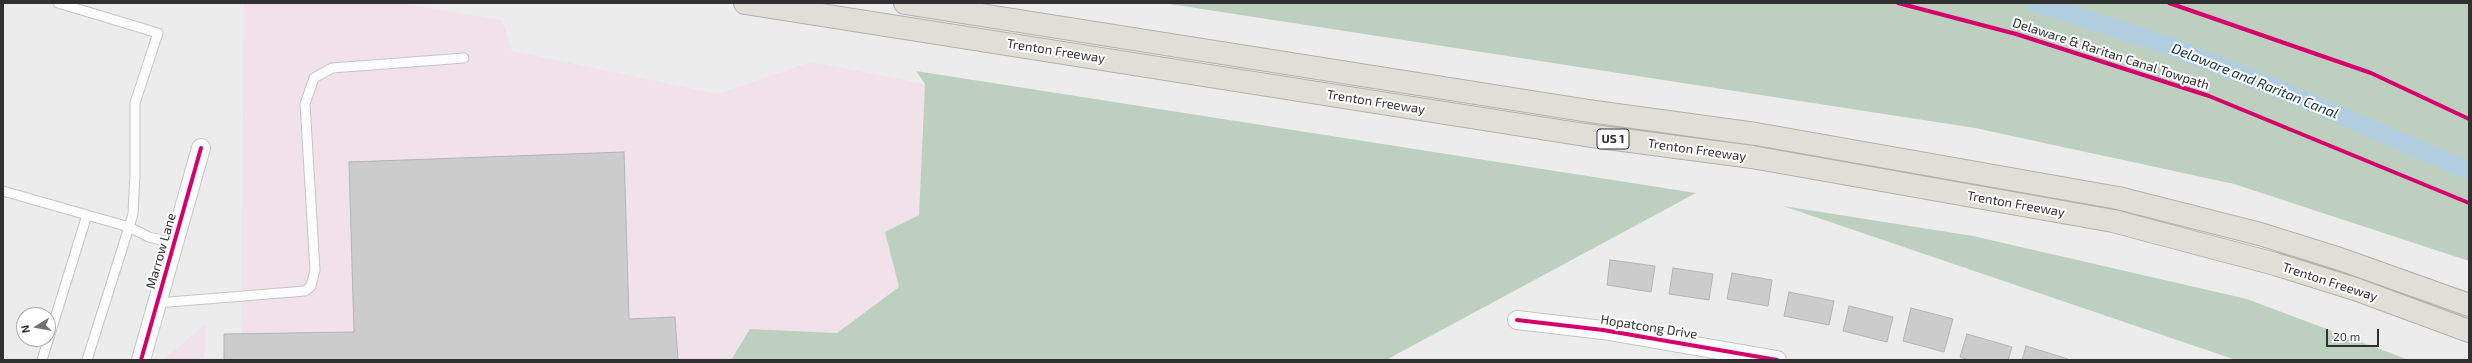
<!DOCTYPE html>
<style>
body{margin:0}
#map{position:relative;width:2472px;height:363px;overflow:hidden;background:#ececed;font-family:"Exo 2",sans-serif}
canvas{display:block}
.frame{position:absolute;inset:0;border:4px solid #303031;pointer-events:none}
.north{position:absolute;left:16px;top:307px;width:40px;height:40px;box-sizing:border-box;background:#fff;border:1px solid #acacad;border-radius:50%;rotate:259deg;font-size:11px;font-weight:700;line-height:16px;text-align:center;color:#303031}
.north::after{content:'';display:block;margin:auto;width:14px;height:18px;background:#727273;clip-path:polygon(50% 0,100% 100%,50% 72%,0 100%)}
.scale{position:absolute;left:2326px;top:329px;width:53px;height:18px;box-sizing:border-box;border:2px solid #303031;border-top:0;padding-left:5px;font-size:12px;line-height:14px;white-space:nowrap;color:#303031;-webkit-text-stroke:3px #fff;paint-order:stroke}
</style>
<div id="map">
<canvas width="2472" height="363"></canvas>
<div class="frame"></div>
<div class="north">N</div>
<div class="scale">20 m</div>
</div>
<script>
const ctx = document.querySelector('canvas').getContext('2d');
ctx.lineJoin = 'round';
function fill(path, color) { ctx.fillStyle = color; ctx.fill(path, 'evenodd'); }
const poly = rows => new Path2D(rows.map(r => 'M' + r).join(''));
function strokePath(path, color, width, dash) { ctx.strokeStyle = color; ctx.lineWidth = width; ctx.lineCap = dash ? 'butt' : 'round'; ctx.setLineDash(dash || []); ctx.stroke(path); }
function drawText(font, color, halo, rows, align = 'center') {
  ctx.font = font + ' "Exo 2",sans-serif'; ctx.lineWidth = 4; ctx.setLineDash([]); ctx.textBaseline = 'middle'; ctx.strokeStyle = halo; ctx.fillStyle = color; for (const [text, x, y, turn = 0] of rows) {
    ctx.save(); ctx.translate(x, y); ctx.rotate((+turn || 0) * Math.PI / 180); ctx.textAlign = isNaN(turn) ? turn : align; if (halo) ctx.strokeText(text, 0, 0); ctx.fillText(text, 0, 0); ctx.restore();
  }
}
fill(poly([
 [244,3,399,3,502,20,512,51,718,94,811,62,925,84,919,215,886,233,899,287,837,333,750,329,731,360,241,360],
 [206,324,204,360,163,360]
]), '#f0e2e8');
fill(poly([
 [1163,3,2469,3,2469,261,2234,184,1975,128],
 [916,71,1696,193,1386,360,731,360,750,329,837,333,899,287,885,232,919,215,925,84],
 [1783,206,1973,236,2247,299,2409,360,2236,360]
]), '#bdd0bf');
strokePath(poly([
 [2035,3,2161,43,2279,89,2469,171]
]), '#b0cee0', 18);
const building = poly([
 [624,152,629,319,675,317,678,360,224,360,224,334,354,332,349,162,624,152],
 [1610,260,1655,266,1651,292,1607,285,1610,260],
 [1673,268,1713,274,1709,300,1669,294,1673,268],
 [1732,273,1772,280,1768,306,1727,299,1732,273],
 [1789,292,1834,301,1829,325,1784,316,1789,292],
 [1849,306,1893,317,1887,342,1843,331,1849,306],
 [1911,308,1953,319,1944,352,1903,341,1911,308],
 [1967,334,2012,347,2008,360,1969,360,1960,357,1967,334],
 [2026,346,2068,359,2068,360,2022,360,2026,346]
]);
fill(building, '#ccc');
strokePath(building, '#b4b4b5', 1);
const lane = poly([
 [58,3,158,33,135,103,135,173,133,214,129,227,149,237,174,243],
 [3,191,129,227,87,360],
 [157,303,305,291,311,286,315,270,305,104,314,78,332,68,464,58],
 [42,360,87,215]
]);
const street = poly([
 [1517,320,1603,330,1777,360],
 [141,360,201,148]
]);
const highway = poly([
 [745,3,1585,135,1752,157,2113,221,2275,264,2355,289,2469,331],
 [905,3,1589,111,1756,134,2118,198,2260,234,2340,259,2469,305]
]);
strokePath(lane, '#c5c5c6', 11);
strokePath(street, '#c5c5c6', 20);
strokePath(highway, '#b1b1a8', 24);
strokePath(lane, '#fcfcfc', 9);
strokePath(street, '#fcfcfc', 18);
strokePath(highway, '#dfdfd7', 22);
strokePath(poly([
 [1898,3,2016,34,2209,96,2469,203],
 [2169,3,2371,73,2469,119],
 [1517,320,1603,330,1777,360],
 [141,360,201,148]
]), '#d6006c', 4);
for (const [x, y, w] of [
 [1613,139,32]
]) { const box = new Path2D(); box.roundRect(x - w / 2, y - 10, w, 20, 3); ctx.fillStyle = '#fff'; ctx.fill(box); strokePath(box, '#303031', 1); }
drawText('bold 12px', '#303031', null, [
 ["US 1",1613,139]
]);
drawText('13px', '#303031', '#fff', [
 ["Trenton Freeway",1056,51,9],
 ["Delaware & Raritan Canal Towpath",2111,54,18],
 ["Trenton Freeway",1376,102,9],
 ["Trenton Freeway",1697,150,8],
 ["Trenton Freeway",2016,204,10],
 ["Marrow Lane",161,251,-74],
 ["Trenton Freeway",2330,282,18],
 ["Hopatcong Drive",1649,327,9]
]);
drawText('italic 14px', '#0c3144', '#fff', [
 ["Delaware and Raritan Canal",2255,81,22]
]);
</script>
